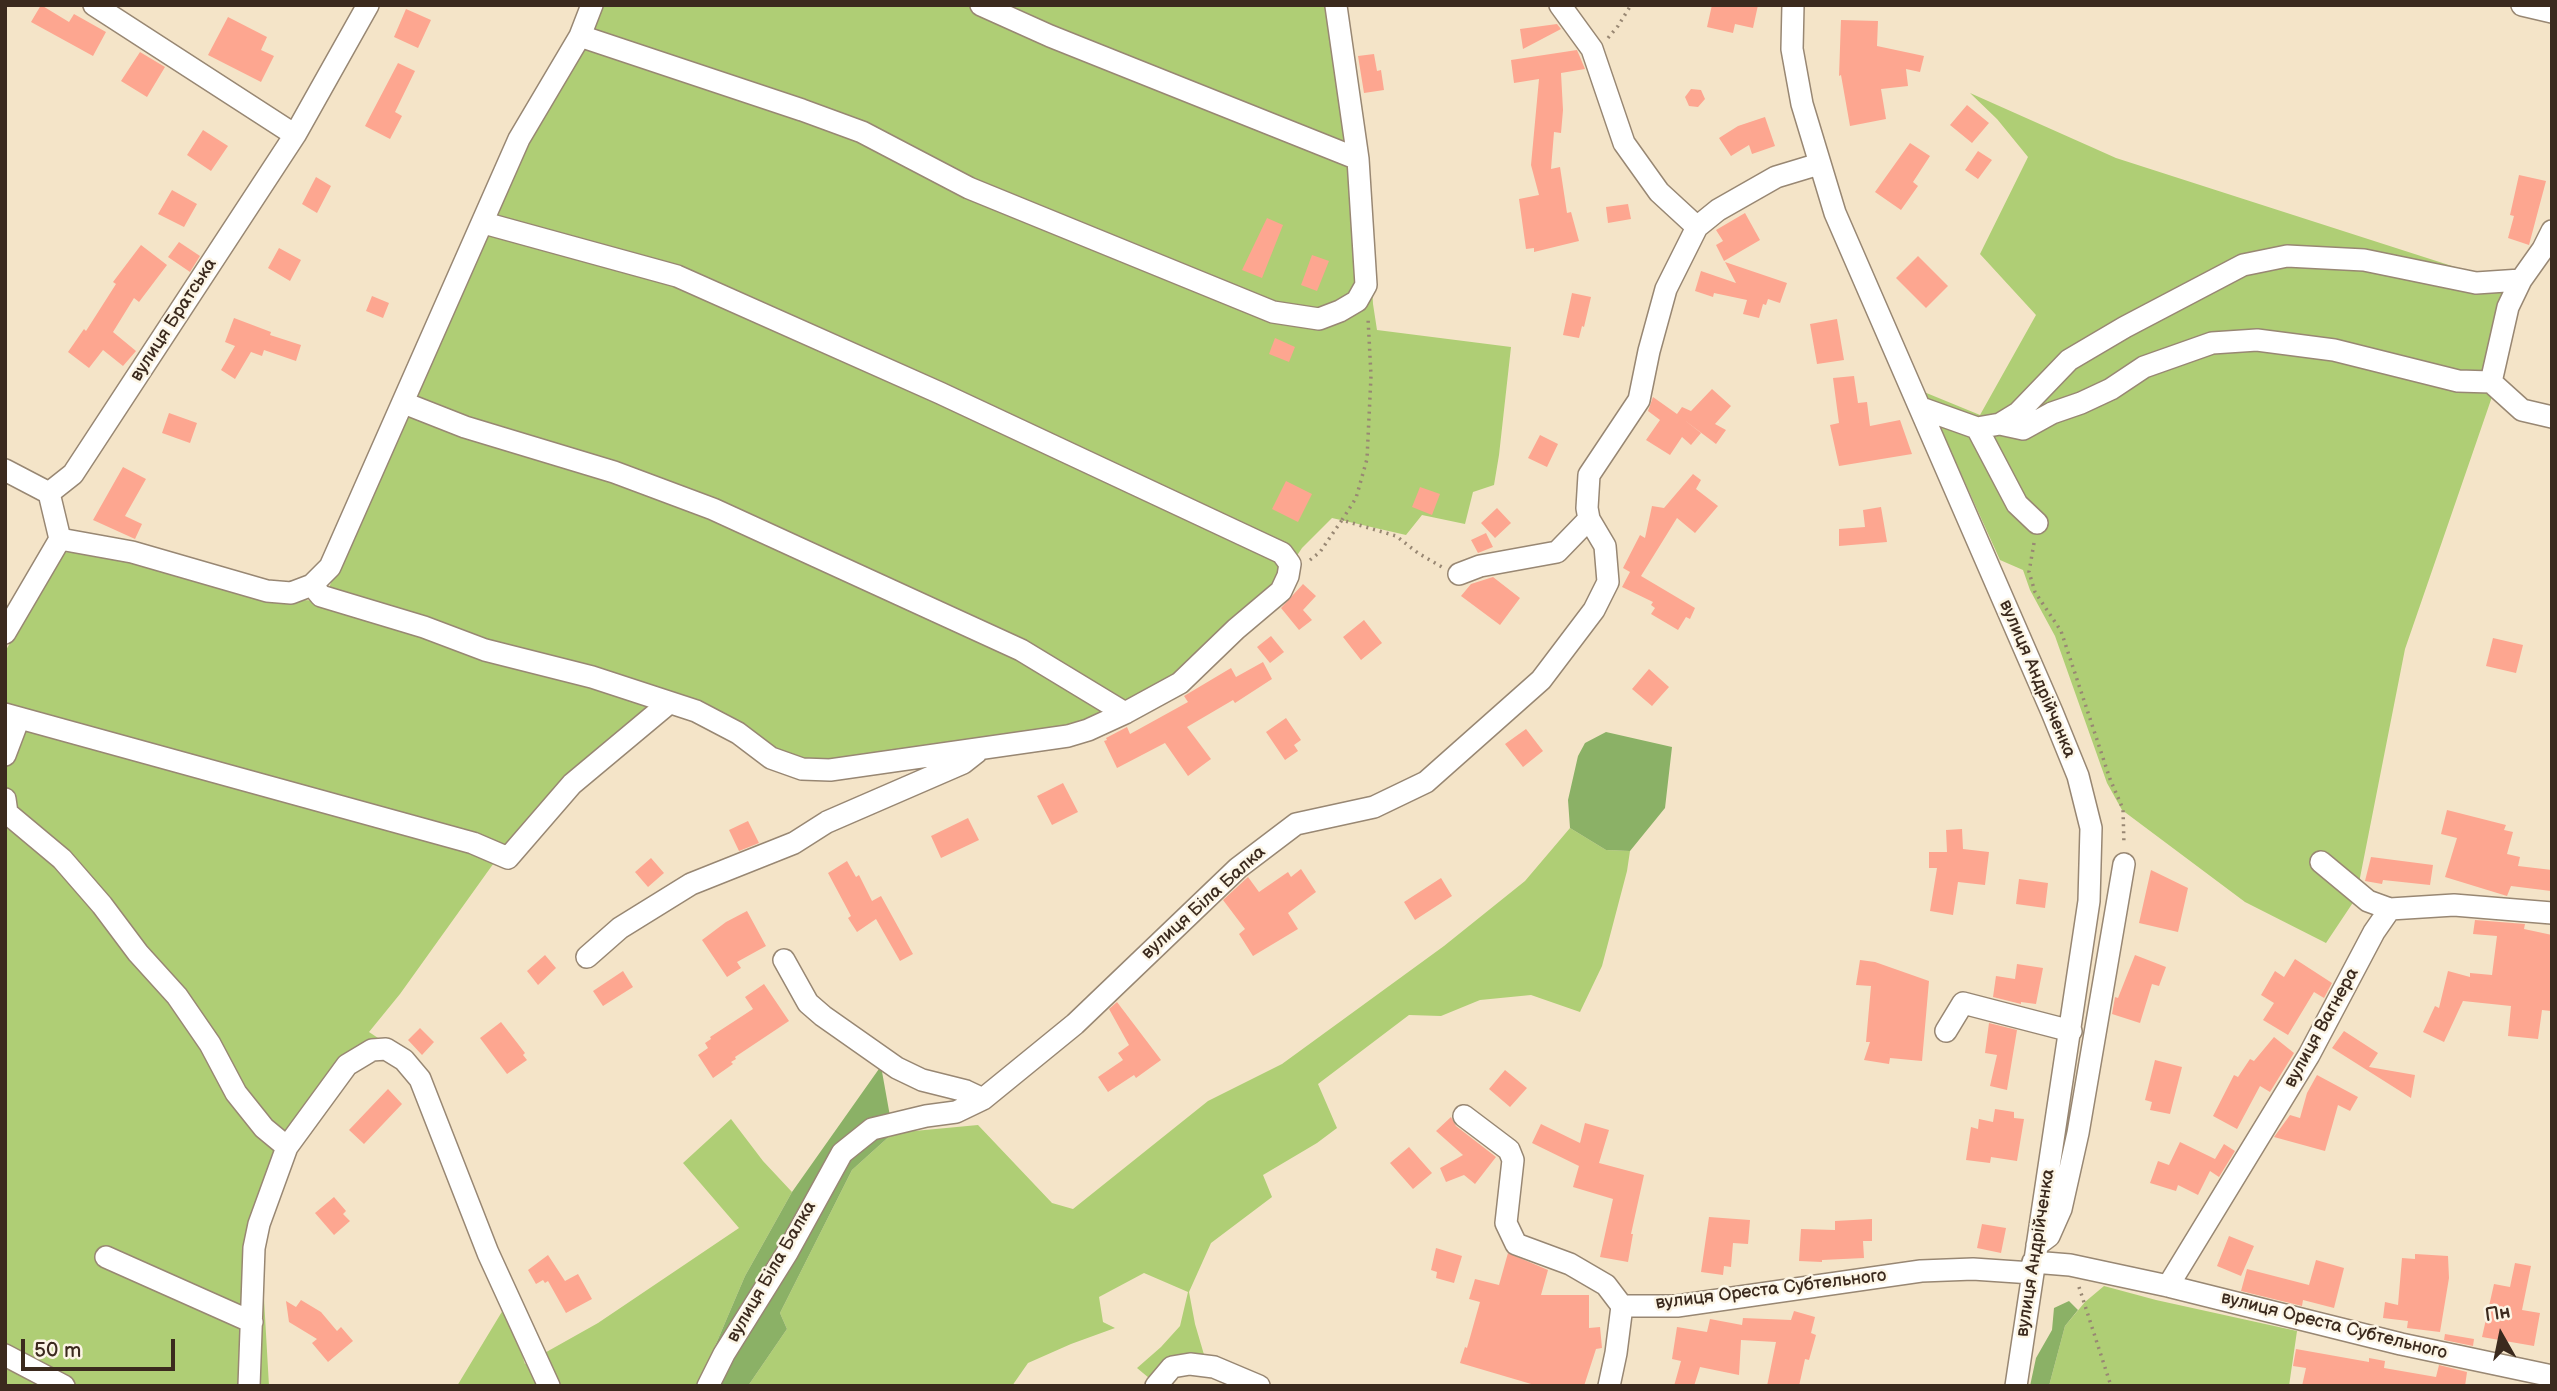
<!DOCTYPE html>
<meta charset="utf-8">
<style>
body{margin:0}
#map{position:relative;width:2557px;height:1391px;overflow:hidden;background:#f4e4c8;font-family:"Balsamiq Sans",sans-serif}
canvas{display:block}
.frame{position:absolute;inset:0;border:7px solid #3b2a1e;pointer-events:none}
.north{position:absolute;left:2466px;top:1300px;width:70px;height:70px;-webkit-text-stroke:5px #fcf5e5;paint-order:stroke;rotate:351deg;font-size:19px;font-weight:700;line-height:28px;text-align:center;color:#3b2a1e}
.north::after{content:'';display:block;margin:auto;width:24px;height:32px;background:#3b2a1e;clip-path:polygon(50% 0,100% 100%,50% 72%,0 100%)}
.scale{position:absolute;left:21px;top:1339px;width:154px;height:32px;box-sizing:border-box;border:4px solid #3b2a1e;border-top:0;padding-left:9px;font-size:21px;line-height:24px;white-space:nowrap;color:#3b2a1e;-webkit-text-stroke:5px #fcf5e5;paint-order:stroke}
</style>
<div id="map">
<canvas width="2557" height="1391"></canvas>
<div class="frame"></div>
<div class="north">Пн</div>
<div class="scale">50 m</div>
</div>
<script>
const ctx = document.querySelector('canvas').getContext('2d');
ctx.lineJoin = 'round';
function fill(path, color) { ctx.fillStyle = color; ctx.fill(path, 'evenodd'); }
const poly = rows => new Path2D(rows.map(r => 'M' + r).join(''));
function strokePath(path, color, width, dash) { ctx.strokeStyle = color; ctx.lineWidth = width; ctx.lineCap = dash ? 'butt' : 'round'; ctx.setLineDash(dash || []); ctx.stroke(path); }
function drawText(font, color, halo, rows, align = 'center') {
  ctx.font = font + ' "Balsamiq Sans",sans-serif'; ctx.lineWidth = 5; ctx.setLineDash([]); ctx.textBaseline = 'middle'; ctx.strokeStyle = halo; ctx.fillStyle = color; for (const [text, x, y, turn = 0] of rows) {
    ctx.save(); ctx.translate(x, y); ctx.rotate((+turn || 0) * Math.PI / 180); ctx.textAlign = isNaN(turn) ? turn : align; if (halo) ctx.strokeText(text, 0, 0); ctx.fillText(text, 0, 0); ctx.restore();
  }
}
fill(poly([
 [601,5,1339,5,1365,156,1373,304,1377,330,1511,347,1499,455,1494,485,1473,492,1465,524,1422,515,1406,535,1332,518,1302,548,1281,580,1170,683,1086,726,800,765,668,699,496,860,400,994,369,1032,381,1040,350,1073,300,1147,271,1198,262,1264,269,1386,5,1386,5,652,60,552,99,553,262,598,323,601,526,141],
 [1970,93,2116,158,2511,285,2494,391,2405,649,2356,898,2326,943,2245,902,2122,810,2107,783,2055,636,2030,590,2023,570,2000,560,1924,392,1980,415,2036,315,1980,254,2028,157,1997,119],
 [1570,828,1606,850,1630,851,1627,871,1602,966,1580,1012,1531,995,1480,1000,1441,1016,1409,1015,1318,1084,1337,1128,1317,1143,1263,1175,1272,1197,1211,1243,1189,1292,1195,1324,1205,1358,1182,1355,1149,1378,1137,1368,1161,1347,1180,1326,1188,1292,1144,1273,1099,1297,1103,1322,1115,1328,1071,1344,1028,1363,1012,1386,748,1386,787,1329,780,1313,852,1170,893,1133,978,1125,1052,1203,1073,1209,1208,1101,1282,1064,1444,946,1525,881],
 [731,1119,763,1161,792,1192,745,1276,698,1386,457,1386,506,1305,525,1364,598,1323,739,1228,683,1163],
 [2104,1286,2156,1300,2297,1331,2289,1386,2049,1386,2065,1326,2085,1302]
]), '#afce75');
fill(poly([
 [1606,732,1672,747,1665,808,1630,851,1606,850,1570,828,1568,800,1578,756,1585,743],
 [881,1066,893,1133,852,1170,780,1313,787,1329,748,1386,698,1386,745,1276,792,1192],
 [2069,1301,2078,1310,2065,1326,2049,1386,2030,1386,2036,1358,2052,1330,2054,1308]
]), '#8bb166');
fill(poly([
 [41,5,69,22,74,14,106,32,93,56,31,22],
 [1712,5,1758,5,1753,28,1735,24,1733,33,1707,27],
 [406,9,431,20,418,48,394,37],
 [228,17,267,37,261,50,274,56,261,82,208,55],
 [1841,20,1878,21,1877,46,1924,56,1920,72,1906,69,1908,86,1881,89,1886,119,1850,126,1841,75,1839,76],
 [1557,24,1561,29,1523,49,1520,29],
 [1577,50,1585,69,1561,73,1563,110,1561,133,1554,132,1551,169,1560,167,1567,213,1571,212,1579,241,1534,252,1534,248,1526,249,1519,199,1539,195,1531,165,1539,79,1514,83,1511,60],
 [140,52,165,67,147,97,121,81],
 [1374,54,1377,71,1381,70,1384,90,1364,93,1358,56],
 [398,63,415,71,395,112,402,116,390,139,365,126],
 [1691,89,1701,90,1705,99,1698,107,1689,106,1685,97],
 [1967,105,1989,123,1972,143,1950,125],
 [1765,117,1775,146,1752,154,1749,145,1731,156,1719,138,1738,126],
 [203,130,228,146,211,171,187,155],
 [1910,143,1930,156,1913,182,1918,186,1901,210,1875,192],
 [1978,151,1992,160,1978,179,1965,170],
 [2519,175,2546,181,2529,245,2508,238,2514,216,2510,215],
 [316,177,331,186,317,213,302,204],
 [172,190,197,204,184,227,158,214],
 [1628,204,1631,219,1608,223,1606,207],
 [1745,213,1760,240,1724,261,1716,245,1723,241,1716,230],
 [1267,218,1283,225,1262,278,1242,270],
 [179,242,200,256,190,272,168,257],
 [141,245,167,265,139,302,134,298,113,332,136,351,123,366,103,350,89,368,68,352,84,329,86,331,116,284,113,282],
 [279,248,301,260,290,281,268,268],
 [1312,255,1329,261,1317,291,1301,285],
 [1918,256,1948,286,1926,308,1896,278],
 [1725,262,1787,283,1780,303,1768,299,1766,305,1763,304,1759,318,1743,314,1747,300,1714,293,1713,297,1695,291,1701,271,1736,283],
 [1572,293,1591,297,1584,327,1582,326,1579,338,1563,335],
 [372,296,389,303,383,318,366,311],
 [234,318,271,332,270,335,301,345,296,361,264,350,262,356,251,352,235,379,221,370,235,346,225,342],
 [1837,319,1844,360,1817,364,1810,324],
 [1275,338,1295,347,1289,362,1269,354],
 [1854,376,1858,403,1867,402,1870,426,1900,420,1912,454,1839,466,1830,425,1839,423,1833,378],
 [1712,389,1731,406,1715,424,1726,430,1716,444,1683,419,1701,433,1691,445,1682,437,1670,455,1646,440,1660,420,1648,411,1653,397,1677,414,1682,407,1691,411],
 [169,413,197,423,190,443,162,433],
 [1540,435,1558,444,1547,467,1528,458],
 [123,467,146,479,125,516,142,524,135,539,93,520],
 [1693,474,1701,480,1696,489,1718,506,1695,533,1677,518,1641,576,1695,608,1690,619,1686,617,1678,630,1651,614,1655,608,1651,605,1653,602,1622,587,1630,572,1623,568,1640,535,1645,538,1652,506,1664,508],
 [1286,481,1312,494,1298,522,1272,509],
 [1420,487,1440,494,1432,515,1412,507],
 [1881,507,1887,542,1839,546,1839,529,1865,527,1863,510],
 [1497,508,1511,523,1495,538,1481,523],
 [1486,533,1493,547,1478,553,1471,540],
 [1493,577,1520,598,1500,625,1461,596,1471,584],
 [1303,584,1316,596,1303,610,1312,620,1299,630,1281,608],
 [1364,620,1382,643,1361,660,1343,637],
 [1271,636,1284,652,1270,663,1257,647],
 [2493,638,2523,645,2516,673,2486,666],
 [1263,662,1272,679,1235,703,1233,700,1187,727,1211,759,1188,776,1165,743,1117,768,1104,741,1107,740,1106,738,1127,727,1130,734,1188,702,1184,696,1231,668,1236,677],
 [1649,669,1669,687,1652,706,1632,689],
 [1286,718,1301,740,1294,745,1298,751,1285,760,1266,732],
 [1526,729,1543,751,1523,767,1505,744],
 [1063,783,1078,812,1052,825,1037,796],
 [2447,810,2506,825,2504,830,2513,832,2507,854,2520,857,2518,866,2552,870,2551,891,2511,886,2507,896,2445,877,2457,838,2441,834],
 [968,818,979,840,941,858,931,836],
 [748,821,759,843,739,851,729,830],
 [1962,829,1963,849,1989,852,1985,885,1958,882,1953,915,1930,911,1937,868,1929,868,1929,852,1947,852,1946,830],
 [2371,857,2433,865,2430,885,2383,880,2382,884,2365,881],
 [651,858,664,873,648,887,635,872],
 [847,861,856,877,859,875,872,901,881,896,913,954,900,961,876,919,857,932,848,918,851,916,828,873],
 [1301,869,1316,892,1288,913,1298,929,1253,956,1239,934,1245,929,1223,900,1248,877,1259,892,1288,872,1291,877],
 [2151,870,2188,888,2178,932,2139,923],
 [1441,878,1452,896,1415,920,1404,902],
 [2019,879,2048,883,2045,908,2016,904],
 [747,911,766,946,737,962,741,968,727,977,702,940,726,922],
 [2475,920,2525,924,2524,929,2552,935,2551,1011,2542,1010,2538,1039,2508,1036,2511,1006,2463,1001,2444,1042,2423,1032,2435,1006,2439,1008,2448,971,2470,977,2470,973,2492,975,2497,936,2473,934],
 [545,955,556,968,538,985,527,971],
 [2135,955,2166,967,2159,986,2152,984,2140,1023,2112,1014,2115,997,2118,998],
 [2295,959,2332,983,2324,998,2314,992,2288,1035,2263,1020,2274,1003,2261,995,2275,971,2284,977],
 [1860,960,1875,962,1929,981,1922,1061,1890,1058,1889,1064,1864,1060,1870,1042,1866,1042,1871,986,1856,985],
 [2017,964,2043,968,2036,1004,2021,1002,2021,1004,1993,997,1996,976,2015,979],
 [623,971,633,987,603,1006,593,991],
 [764,984,789,1021,735,1057,736,1059,731,1062,733,1064,713,1078,698,1055,708,1048,705,1043,711,1039,710,1037,753,1009,745,997],
 [1117,1002,1161,1060,1136,1078,1134,1075,1108,1092,1098,1077,1123,1060,1118,1053,1129,1045,1109,1009],
 [501,1022,525,1053,523,1055,527,1060,507,1074,480,1038],
 [1989,1023,2017,1030,2007,1090,1990,1086,1997,1055,1985,1053],
 [420,1028,434,1042,422,1055,408,1040],
 [2344,1031,2378,1053,2369,1067,2415,1075,2411,1098,2332,1048],
 [2274,1037,2294,1053,2270,1092,2260,1086,2237,1129,2213,1116,2234,1075,2238,1077,2250,1059,2254,1061],
 [2155,1060,2182,1067,2170,1114,2150,1110,2152,1102,2145,1100],
 [1505,1070,1527,1088,1510,1107,1489,1089],
 [2317,1075,2358,1097,2350,1111,2338,1105,2325,1151,2274,1137,2290,1115,2300,1118,2307,1093],
 [388,1089,402,1104,364,1144,349,1130],
 [1995,1109,2014,1112,2014,1118,2024,1119,2017,1161,1991,1157,1990,1163,1966,1160,1971,1127,1978,1129,1979,1119,1993,1122],
 [1451,1117,1456,1126,1496,1157,1475,1184,1464,1175,1446,1182,1440,1168,1463,1155,1436,1131],
 [1585,1123,1609,1130,1599,1163,1644,1175,1631,1234,1633,1234,1628,1262,1600,1257,1613,1199,1573,1187,1579,1166,1532,1143,1541,1124,1580,1143],
 [2180,1142,2215,1159,2224,1144,2235,1151,2219,1177,2210,1171,2198,1195,2178,1185,2176,1191,2150,1183,2158,1161,2169,1165],
 [1409,1147,1432,1173,1413,1189,1390,1163],
 [334,1197,346,1211,343,1214,350,1221,334,1235,315,1213],
 [1709,1217,1750,1220,1748,1244,1733,1243,1731,1267,1724,1266,1723,1275,1701,1272],
 [1872,1219,1872,1241,1863,1241,1864,1258,1822,1260,1822,1262,1799,1261,1801,1229,1835,1230,1835,1221],
 [1982,1224,2006,1228,2001,1253,1977,1248],
 [2229,1236,2254,1246,2241,1276,2217,1266],
 [1436,1248,1462,1256,1454,1283,1436,1278,1437,1272,1431,1270],
 [1508,1253,1548,1270,1541,1295,1589,1295,1589,1328,1600,1327,1602,1348,1596,1349,1584,1386,1538,1386,1460,1363,1465,1347,1467,1348,1480,1302,1469,1299,1475,1279,1499,1285],
 [2415,1254,2448,1256,2449,1278,2440,1332,2407,1328,2408,1321,2383,1318,2385,1302,2398,1305,2402,1258,2415,1259],
 [548,1255,565,1281,578,1274,592,1299,566,1313,548,1281,545,1283,543,1280,536,1284,528,1270],
 [2316,1260,2344,1268,2334,1308,2303,1300,2302,1306,2241,1291,2247,1269,2309,1285],
 [2515,1263,2531,1266,2522,1310,2540,1313,2534,1346,2482,1337,2494,1284,2510,1287],
 [301,1300,321,1312,337,1331,341,1327,353,1341,328,1362,312,1343,317,1339,289,1322,286,1301,296,1307],
 [1794,1311,1815,1317,1811,1333,1816,1335,1809,1360,1805,1359,1799,1386,1767,1386,1776,1342,1741,1340,1739,1375,1700,1367,1694,1386,1674,1386,1681,1361,1672,1359,1677,1327,1707,1332,1710,1319,1742,1325,1743,1318,1791,1320],
 [2445,1334,2474,1339,2473,1346,2444,1340],
 [2296,1349,2369,1362,2369,1358,2385,1361,2384,1368,2436,1377,2439,1365,2467,1372,2465,1386,2302,1386,2306,1368,2293,1366]
]), '#fda690');
const minor = poly([
 [94,5,295,135],
 [981,5,1050,36,1358,159],
 [1560,5,1592,49,1624,143,1659,192,1697,227],
 [1793,5,1792,49,1802,104,1835,213,2052,712,2078,776,2091,828,2089,901,2016,1386],
 [2522,5,2552,12],
 [580,36,802,110,862,132,969,188,1273,312,1319,319,1340,311,1357,301,1366,285,1358,159,1336,6],
 [2491,382,2522,410,2552,417],
 [404,403,465,427,614,472,713,509,1021,650,1125,713],
 [1921,408,1977,428,2000,424,2018,413,2069,360,2125,327,2243,265,2287,256,2364,260,2476,283,2521,280,2543,249,2552,231],
 [2000,424,2023,429,2052,413,2081,403,2111,389,2144,367,2212,343,2257,340,2334,350,2458,381,2491,382,2508,307,2521,280],
 [1977,428,2017,504,2037,523],
 [5,470,49,493],
 [60,539,132,552,267,591,291,593,312,585,330,567,519,139,580,36,592,5],
 [1459,574,1480,566,1557,552,1589,519],
 [312,585,321,596,424,627,485,650,592,677,696,711,738,733,771,758,802,769,830,770,1068,736,1088,730,1125,713,1180,683,1236,629,1281,591,1288,576,1290,564,1282,553,940,393,677,276,484,223],
 [5,633,60,539,49,493,73,474,295,135,368,5],
 [5,714,473,843,508,858,572,784,669,703],
 [5,755,19,718],
 [5,799,7,813,62,859,102,905,138,953,177,996,210,1044,236,1093,264,1128,287,1147],
 [2321,862,2368,901,2390,909],
 [587,957,620,928,691,884,794,843,827,822,963,763,977,752],
 [784,960,808,1003,823,1016,897,1068,922,1080,966,1091,983,1099],
 [1946,1031,1963,1003,2071,1031],
 [1464,1116,1509,1150,1513,1160,1506,1223,1516,1244,1570,1264,1606,1285,1622,1306,1677,1306,1921,1271,1973,1269,2032,1273],
 [2037,1245,2049,1236,2061,1209,2078,1133,2124,864],
 [106,1257,252,1322],
 [2033,1262,2070,1265,2168,1286,2401,1344,2552,1376],
 [2168,1286,2309,1055,2374,932,2390,909,2454,905,2552,913],
 [5,1355,64,1386],
 [249,1386,254,1248,259,1224,287,1147,347,1065,372,1050,386,1049,404,1060,420,1079,488,1253,549,1386],
 [708,1386,724,1354,787,1253,842,1153,872,1129,926,1116,956,1112,983,1099,1075,1024,1238,868,1296,824,1374,807,1426,782,1541,680,1594,610,1608,582,1605,546,1589,519,1587,508,1589,475,1639,400,1649,351,1666,289,1697,227,1718,210,1776,177,1819,164],
 [1156,1386,1172,1367,1190,1364,1214,1367,1259,1386],
 [1609,1386,1616,1353,1622,1306]
]);
strokePath(minor, '#988773', 24);
strokePath(poly([
 [1608,38,1618,26,1631,5],
 [1342,520,1356,498,1367,459,1371,376,1368,318],
 [2034,543,2029,572,2035,592,2061,631,2110,779,2123,809,2124,845],
 [1310,560,1320,552,1342,520,1396,536,1418,553,1442,567],
 [2079,1287,2111,1386]
]), '#988773', 3.5, [2, 5]);
strokePath(minor, '#fff', 21);
drawText('18px', '#3b2a1e', '#fcf5e5', [
 ["вулиця Братська",174,320,-57],
 ["вулиця Андрійченка",2037,679,67],
 ["вулиця Біла Балка",1204,903,-42],
 ["вулиця Вагнера",2322,1028,-61],
 ["вулиця Андрійченка",2036,1253,-81],
 ["вулиця Біла Балка",772,1272,-60],
 ["вулиця Ореста Субтельного",1771,1290,-7],
 ["вулиця Ореста Субтельного",2334,1326,14]
]);
</script>
